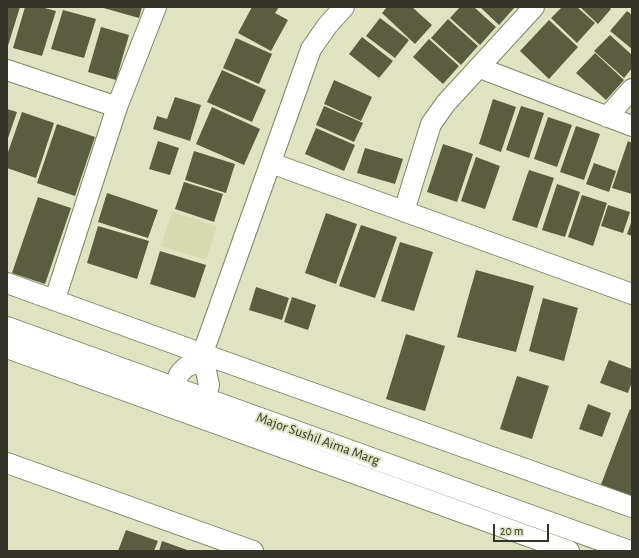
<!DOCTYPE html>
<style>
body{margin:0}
#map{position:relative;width:639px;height:558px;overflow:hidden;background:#dfe3c1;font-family:"Alegreya Sans",sans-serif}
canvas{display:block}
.frame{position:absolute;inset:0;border:8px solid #343528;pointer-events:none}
.scale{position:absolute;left:493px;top:524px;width:56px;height:18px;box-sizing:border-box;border:2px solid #343528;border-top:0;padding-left:5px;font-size:12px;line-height:14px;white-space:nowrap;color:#343528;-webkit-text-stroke:3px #dfe3c1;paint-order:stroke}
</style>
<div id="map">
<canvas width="639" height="558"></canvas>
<div class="frame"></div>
<div class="scale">20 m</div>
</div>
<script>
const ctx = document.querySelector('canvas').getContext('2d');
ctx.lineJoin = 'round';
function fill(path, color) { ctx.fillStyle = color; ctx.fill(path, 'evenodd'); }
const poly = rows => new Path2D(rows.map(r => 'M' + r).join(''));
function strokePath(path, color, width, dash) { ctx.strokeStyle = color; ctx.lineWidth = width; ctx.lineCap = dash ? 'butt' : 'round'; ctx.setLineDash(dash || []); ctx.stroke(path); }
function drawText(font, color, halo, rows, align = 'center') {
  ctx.font = font + ' "Alegreya Sans",sans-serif'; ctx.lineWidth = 4; ctx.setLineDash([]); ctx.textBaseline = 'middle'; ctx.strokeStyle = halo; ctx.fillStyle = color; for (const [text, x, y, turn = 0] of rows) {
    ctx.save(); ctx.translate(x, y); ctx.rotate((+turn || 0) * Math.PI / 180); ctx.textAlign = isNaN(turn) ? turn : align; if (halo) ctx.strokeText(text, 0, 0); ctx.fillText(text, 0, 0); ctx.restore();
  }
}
fill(poly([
 [172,212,217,226,206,260,161,246]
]), '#d6dab1');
fill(poly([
 [7,7,20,7,7,49],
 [25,7,41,7,56,11,42,56,13,48],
 [100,7,142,7,139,18],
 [252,7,279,7,275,13,288,20,271,51,238,33],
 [387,7,412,7,432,25,415,44,382,13],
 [460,7,474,7,496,27,480,45,450,18],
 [480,7,515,7,499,25],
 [562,7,577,7,595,23,577,43,551,18],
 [580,7,609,7,611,9,598,24],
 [63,10,96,19,84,58,51,49],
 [627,11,632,15,632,49,610,31],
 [380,18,409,40,395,58,366,36],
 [448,19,478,46,461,65,431,38],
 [549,20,578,47,549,79,520,51],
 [101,27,129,35,116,80,88,72],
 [610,35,632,55,632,68,624,78,594,51],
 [362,37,393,61,379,78,349,54],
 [236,38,272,54,259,84,223,68],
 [429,39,459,66,443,84,413,57],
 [595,53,624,80,606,100,576,73],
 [222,70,266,90,252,122,207,102],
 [334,80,372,97,361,121,324,104],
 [175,97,201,105,190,141,153,129,157,116,167,119],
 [493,99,516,107,501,152,479,144],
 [324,106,363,123,354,142,316,125],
 [521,106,544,113,529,158,506,150],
 [212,107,260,129,244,165,196,144],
 [7,109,17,112,7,141],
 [22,112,54,123,36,178,7,168,7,155],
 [548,117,572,125,557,167,534,159],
 [57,124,95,137,75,196,37,183],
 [576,126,600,134,584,180,560,172],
 [316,128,355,145,344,171,305,154],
 [158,141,179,148,170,175,149,169],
 [628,141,632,143,632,194,612,188],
 [443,144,473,154,457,202,427,192],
 [365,148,403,159,395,184,357,173],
 [194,151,235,164,226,193,185,180],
 [476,157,500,166,485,209,461,201],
 [594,163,616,171,609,192,586,184],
 [529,170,554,178,537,228,512,220],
 [184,182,223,194,214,222,175,209],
 [557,184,580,192,565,237,542,230],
 [107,193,158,210,148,238,98,222],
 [582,195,607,203,593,246,568,237],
 [38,197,71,208,45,284,12,273],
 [608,205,630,212,623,233,601,226],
 [326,213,357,224,336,284,305,273],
 [632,220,632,236,627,234],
 [361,225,397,237,375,298,339,286],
 [98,226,149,241,137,279,87,263],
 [400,242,433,252,414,311,381,301],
 [160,251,206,265,195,298,150,284],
 [476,270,534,286,516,352,457,337],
 [256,287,289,298,282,320,249,310],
 [292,297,316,305,308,330,284,322],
 [543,298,578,308,564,361,529,351],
 [406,334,445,346,425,411,386,399],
 [609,360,632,369,632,382,628,393,600,383],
 [517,376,549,386,532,439,500,429],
 [588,404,611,413,602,437,579,429],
 [630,409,632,410,632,498,600,487],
 [126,530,158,541,154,551,118,551],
 [162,541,190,551,159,551]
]), '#5a5d40');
const minor = poly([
 [480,68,632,126],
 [7,70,117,107],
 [607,117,632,89],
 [271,163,632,294],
 [404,211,431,124,446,103,534,7],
 [7,283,203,354,632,507],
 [55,299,117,107,156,7],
 [7,327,630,551],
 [7,348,569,551],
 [200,361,206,371,209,385,202,412],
 [167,398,180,373,186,367,200,361,311,49,327,26,344,7],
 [7,463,253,551]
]);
strokePath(minor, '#818465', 22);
strokePath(minor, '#fff', 20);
drawText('14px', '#343528', '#dfe3c1', [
 ["Major Sushil Aima Marg",318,439,20]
]);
</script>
